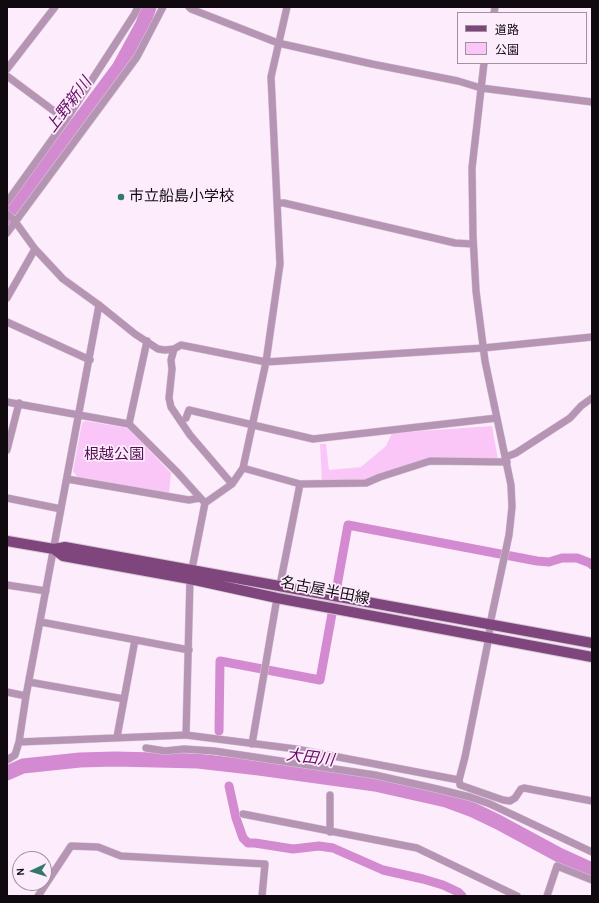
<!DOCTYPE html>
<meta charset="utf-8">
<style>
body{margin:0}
#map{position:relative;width:599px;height:903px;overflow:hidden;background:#fdecfc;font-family:Karla,"Noto Sans JP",sans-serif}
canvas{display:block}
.frame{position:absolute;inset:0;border:8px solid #100a10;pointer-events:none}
.legend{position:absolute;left:457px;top:12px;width:130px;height:52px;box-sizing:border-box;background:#fdecfc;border:1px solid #9e929e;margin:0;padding:5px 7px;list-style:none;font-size:12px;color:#100a10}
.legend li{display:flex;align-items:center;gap:8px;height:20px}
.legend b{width:20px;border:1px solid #9e929e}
.north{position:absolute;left:12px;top:851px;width:40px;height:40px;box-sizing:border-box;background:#fdecfc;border:1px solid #9e929e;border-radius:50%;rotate:266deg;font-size:11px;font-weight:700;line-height:16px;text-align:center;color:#100a10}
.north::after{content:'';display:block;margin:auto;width:14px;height:18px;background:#347869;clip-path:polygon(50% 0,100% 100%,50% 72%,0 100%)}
</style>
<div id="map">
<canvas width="599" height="903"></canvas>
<div class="frame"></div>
<ul class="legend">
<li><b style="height:5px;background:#7e467d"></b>道路</li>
<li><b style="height:11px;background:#fac6f8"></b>公園</li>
</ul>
<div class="north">N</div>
</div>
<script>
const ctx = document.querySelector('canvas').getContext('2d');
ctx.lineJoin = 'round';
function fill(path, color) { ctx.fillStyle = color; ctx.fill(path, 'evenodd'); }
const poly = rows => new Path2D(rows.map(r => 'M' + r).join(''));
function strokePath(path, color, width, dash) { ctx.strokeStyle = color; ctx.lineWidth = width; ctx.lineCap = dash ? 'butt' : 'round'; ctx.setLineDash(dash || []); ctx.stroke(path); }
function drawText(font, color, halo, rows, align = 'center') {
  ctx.font = font + ' Karla,"Noto Sans JP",sans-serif'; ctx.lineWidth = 3.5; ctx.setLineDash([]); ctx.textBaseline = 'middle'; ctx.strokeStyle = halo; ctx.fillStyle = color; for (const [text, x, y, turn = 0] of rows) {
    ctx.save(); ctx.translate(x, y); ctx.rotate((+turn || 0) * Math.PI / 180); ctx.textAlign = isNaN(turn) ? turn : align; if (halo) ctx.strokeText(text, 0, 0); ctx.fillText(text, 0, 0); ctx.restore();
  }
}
fill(poly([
 [85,421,128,428,171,473,169,493,78,478,73,471,82,423],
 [492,426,498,460,430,459,364,480,322,481,320,444,326,444,329,470,361,467,386,446,392,433]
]), '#fac6f8');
strokePath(poly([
 [219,731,220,661,320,680,348,525,537,561,549,562,562,558,577,558,590,563,592,565],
 [229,786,236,818,243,838,248,843,255,843,293,849,319,846,333,848,383,870,423,879,443,885,458,892,462,896]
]), '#d38ad1', 9);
strokePath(poly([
 [7,218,119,68,143,24,149,7],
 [7,773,23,766,80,760,115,759,198,761,259,768,375,784,446,800,473,810,498,822,559,855,592,870]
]), '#d38ad1', 15);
const minor = poly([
 [189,7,191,9,278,43,372,64,458,81,481,88,592,102],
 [494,13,495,7],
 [484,63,472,168,473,236,476,291,485,361,511,485,512,507,509,535,490,624,489,637,465,757,459,780,460,785,503,800,510,801,515,798,521,789,524,788,592,801],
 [7,69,55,7],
 [7,76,66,120],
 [7,202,66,120,134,15,138,7],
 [278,203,284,203,455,243,473,244],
 [7,214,14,220,35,249,63,279,99,305,135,334,158,349,165,350,174,349,181,345,266,362,483,348,592,337],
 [7,233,137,57,163,7],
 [7,298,35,249],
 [7,322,90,360],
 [147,341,129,424,177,472,205,503],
 [174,349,171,360,172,369,169,398,171,407,190,435,232,484],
 [7,402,129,424],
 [186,418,189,410,313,439,497,418],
 [7,450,19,403],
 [506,457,516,453,570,418,581,406,592,398],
 [243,468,266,362,280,264,271,77,287,7],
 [67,479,189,500,200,498],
 [7,498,61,509],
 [7,585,46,591],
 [280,585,300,484],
 [41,622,189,650],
 [29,682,124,699],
 [7,692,26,696],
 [186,735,190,579,205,503,232,484,243,468,300,484,366,483,380,477,430,461,507,462],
 [117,737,135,640],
 [19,742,186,735,296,749,459,780],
 [252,744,277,598],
 [146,748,165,751,184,749,214,751,375,775,433,788,470,797,490,804,592,852],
 [7,760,15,755,19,742,26,696,99,305],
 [330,795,330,832],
 [243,814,417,848,517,896],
 [38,896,71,846,98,847,121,856,265,864,262,896],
 [547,896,557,866,592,880]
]);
const primary = poly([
 [7,541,54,549,65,547,592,643],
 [54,549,63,556,190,579,277,598,592,657]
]);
strokePath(minor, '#d7c8d6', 8);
strokePath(primary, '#d7c8d6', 12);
strokePath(minor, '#b595b3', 7);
strokePath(primary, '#7e467d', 10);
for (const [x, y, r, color] of [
 [121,197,4,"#347869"]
]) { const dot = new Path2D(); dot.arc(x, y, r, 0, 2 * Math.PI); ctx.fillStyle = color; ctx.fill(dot); strokePath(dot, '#fdecfc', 1.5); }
drawText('15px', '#100a10', '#fdecfc', [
 ["市立船島小学校",129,197]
], 'left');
drawText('15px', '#500f51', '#fdecfc', [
 ["根越公園",114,455]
]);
drawText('15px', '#100a10', '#fdecfc', [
 ["名古屋半田線",325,591,11]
]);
drawText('italic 16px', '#660c67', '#fdecfc', [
 ["上野新川",69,105,-53],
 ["大田川",310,758,7]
]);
</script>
